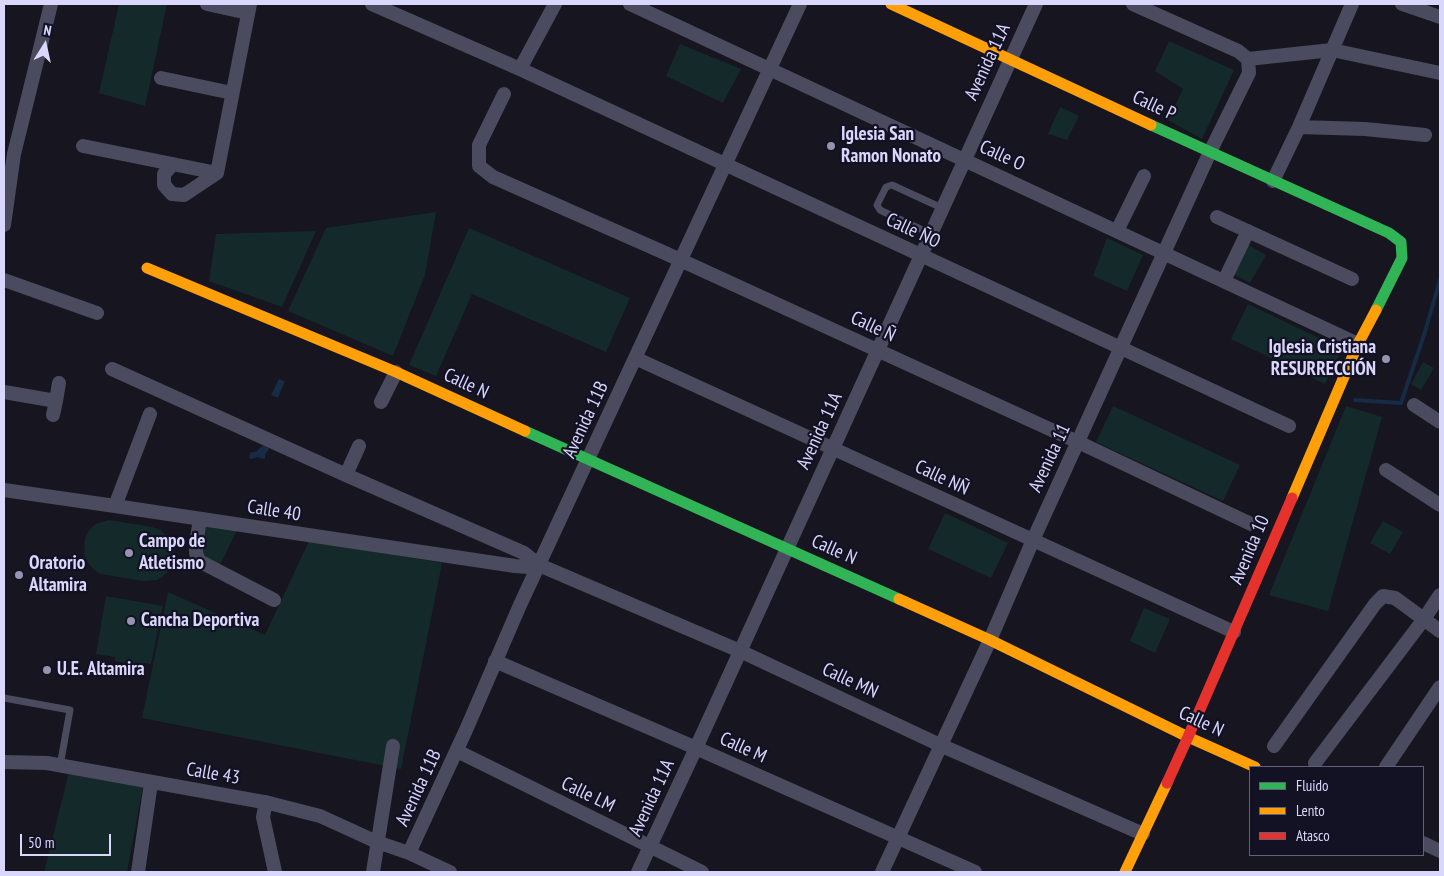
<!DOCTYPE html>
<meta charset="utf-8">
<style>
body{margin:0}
#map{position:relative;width:1444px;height:876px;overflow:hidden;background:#161520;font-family:"PT Sans Narrow",sans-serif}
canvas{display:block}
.frame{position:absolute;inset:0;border:5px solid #d9d7fb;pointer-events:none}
.legend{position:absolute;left:1249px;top:766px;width:175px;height:90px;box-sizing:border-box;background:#131124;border:1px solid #62607a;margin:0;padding:6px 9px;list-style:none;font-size:15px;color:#d9d7fb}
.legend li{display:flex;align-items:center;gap:10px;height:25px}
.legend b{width:25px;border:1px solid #62607a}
.north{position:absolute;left:20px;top:20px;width:50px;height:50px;-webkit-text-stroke:4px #131124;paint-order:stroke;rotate:10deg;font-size:14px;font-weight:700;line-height:20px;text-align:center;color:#d9d7fb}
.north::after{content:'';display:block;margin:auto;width:18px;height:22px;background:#d9d7fb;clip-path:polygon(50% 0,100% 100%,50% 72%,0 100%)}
.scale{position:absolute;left:20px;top:834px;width:91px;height:22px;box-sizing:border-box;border:2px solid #d9d7fb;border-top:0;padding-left:6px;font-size:15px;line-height:18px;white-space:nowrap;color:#d9d7fb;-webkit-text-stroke:4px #131124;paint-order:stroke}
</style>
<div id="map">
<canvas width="1444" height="876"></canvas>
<div class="frame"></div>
<ul class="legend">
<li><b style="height:6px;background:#30b455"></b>Fluido</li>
<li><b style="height:6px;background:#ff9f0a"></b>Lento</li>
<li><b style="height:6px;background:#e5322d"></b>Atasco</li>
</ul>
<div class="north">N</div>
<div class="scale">50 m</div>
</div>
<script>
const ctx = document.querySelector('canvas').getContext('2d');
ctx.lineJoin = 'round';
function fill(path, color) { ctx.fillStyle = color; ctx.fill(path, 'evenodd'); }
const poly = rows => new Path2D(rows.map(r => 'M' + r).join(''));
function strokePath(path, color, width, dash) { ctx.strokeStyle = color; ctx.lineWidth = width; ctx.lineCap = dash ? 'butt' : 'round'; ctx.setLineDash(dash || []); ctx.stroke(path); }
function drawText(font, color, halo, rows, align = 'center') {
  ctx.font = font + ' "PT Sans Narrow",sans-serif'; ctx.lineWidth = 4.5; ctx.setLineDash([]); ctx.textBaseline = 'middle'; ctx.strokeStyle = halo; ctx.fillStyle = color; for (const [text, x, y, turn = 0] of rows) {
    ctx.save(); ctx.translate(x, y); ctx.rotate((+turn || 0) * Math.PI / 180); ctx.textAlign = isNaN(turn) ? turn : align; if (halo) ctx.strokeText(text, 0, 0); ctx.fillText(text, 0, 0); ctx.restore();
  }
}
fill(poly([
 [119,4,167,4,145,106,99,93],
 [1169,41,1234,70,1202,139,1168,120,1183,89,1155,71],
 [680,44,741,69,723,103,666,76],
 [1060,107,1079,116,1067,140,1048,134],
 [436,212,425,275,393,356,288,311,326,228],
 [469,228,630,298,606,352,472,294,436,376,409,365],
 [316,231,282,307,209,281,216,234],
 [1107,238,1143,255,1127,291,1093,276],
 [1245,243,1266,255,1250,283,1231,273],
 [1248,304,1342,349,1325,384,1231,339],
 [1423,362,1434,368,1421,390,1411,384],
 [1113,406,1240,465,1223,501,1096,442],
 [1346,406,1382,417,1328,611,1269,595],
 [945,513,1008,543,991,578,928,549],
 [109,520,152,527,160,530,169,537,173,543,174,551,173,559,167,572,162,577,157,580,143,581,101,574,94,570,89,564,84,555,85,538,89,530,96,524],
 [198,520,239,526,220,565,194,553],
 [1383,521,1403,532,1390,554,1370,543],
 [309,541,442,563,401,769,142,718,168,592,265,635],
 [106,596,163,606,151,664,144,663,143,666,115,661,115,657,96,654],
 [1144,608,1170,619,1155,653,1130,641],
 [70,768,144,781,127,872,44,872]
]), '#142a2a');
fill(poly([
 [279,379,285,381,278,398,271,395],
 [262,446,265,446,269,448,268,451,265,454,265,458,263,459,257,457,252,459,249,458,250,453,257,451]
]), '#152b46');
strokePath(poly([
 [1355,400,1401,403,1424,335,1440,280]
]), '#152b46', 4);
strokePath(poly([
 [931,234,884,212,880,210,877,205,886,187,892,185,942,208],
 [4,698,70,710,60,766]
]), '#4b4b5f', 7);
strokePath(poly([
 [207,4,248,13],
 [372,4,520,69,1289,426],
 [630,4,1358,344],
 [1133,4,1238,51,1248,59],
 [1402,4,1440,17],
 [1248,59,1332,50,1440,73],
 [520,69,555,4],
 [161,78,232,93],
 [504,94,479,145,479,166,493,177,665,253,1078,442,1251,524],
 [1299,127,1365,129,1425,135],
 [83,146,217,173,250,4],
 [173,164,164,174,164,185,172,194,184,195,217,173],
 [1273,181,1299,127,1352,4],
 [1217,217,1352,279],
 [4,225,14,154,51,4],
 [1117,231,1144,176],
 [4,280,97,313],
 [1224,281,1248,231],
 [635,358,1234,632],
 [112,369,346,475,524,553,539,565,740,651,940,745,1143,834],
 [4,392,56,401,53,415],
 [56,401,59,383],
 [381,402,396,372],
 [1414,405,1440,422],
 [1386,470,1440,505],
 [346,475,359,446],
 [4,490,115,506,515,566,528,567,539,565],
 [115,506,150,414],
 [200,519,196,544,196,553,199,561,274,600],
 [495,661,696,748,975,872],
 [1274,746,1375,604,1383,596,1395,598,1440,631],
 [457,751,702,872],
 [4,762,47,763,269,803,320,816,377,842,409,853,450,872],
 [1315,763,1424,619,1440,595],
 [1386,767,1440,687],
 [266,802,263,817,275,872],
 [1423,843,1440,851],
 [409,853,466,730,520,605,800,4],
 [138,872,151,783],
 [373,872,393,746],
 [638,872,696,748,1036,4],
 [882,872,990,640,1033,540,1210,152,1249,73,1248,59]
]), '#4b4b5f', 14);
strokePath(poly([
 [1151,125,1389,233,1401,242,1402,258,1376,310],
 [525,431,899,599]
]), '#30b455', 11);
strokePath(poly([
 [891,4,1151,125],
 [147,268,396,372,525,431],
 [1292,498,1358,344,1376,310],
 [899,599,990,640,1188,737,1255,767],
 [1125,872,1167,783]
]), '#ff9f0a', 11);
strokePath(poly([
 [1167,783,1188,737,1292,498]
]), '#e5322d', 11);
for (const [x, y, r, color] of [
 [831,146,5,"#9593ae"],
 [1386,359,5,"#9593ae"],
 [129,553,5,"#9593ae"],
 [19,575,5,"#9593ae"],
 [131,621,5,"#9593ae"],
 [47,670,5,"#9593ae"]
]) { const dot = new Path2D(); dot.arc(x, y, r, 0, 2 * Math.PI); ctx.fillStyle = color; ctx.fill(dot); strokePath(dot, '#131124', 2); }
drawText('19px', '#d9d7fb', '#131124', [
 ["Avenida 11A",988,62,-65],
 ["Calle P",1154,106,25],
 ["Calle O",1002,156,25],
 ["Calle ÑO",913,231,25],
 ["Calle Ñ",873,327,25],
 ["Calle N",466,384,25],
 ["Avenida 11B",586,420,-65],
 ["Avenida 11A",820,431,-65],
 ["Avenida 11",1050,458,-65],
 ["Calle NÑ",942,478,25],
 ["Calle 40",274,511,9],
 ["Calle N",834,550,24],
 ["Avenida 10",1250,550,-67],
 ["Calle MN",850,681,25],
 ["Calle N",1201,722,25],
 ["Calle M",743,748,24],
 ["Calle 43",213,774,10],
 ["Avenida 11B",419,788,-65],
 ["Calle LM",588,795,26],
 ["Avenida 11A",652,798,-65]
]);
drawText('bold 19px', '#d9d7fb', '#131124', [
 ["Iglesia San",841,135],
 ["Ramon Nonato",841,157],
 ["Iglesia Cristiana",1376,348,"right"],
 ["RESURRECCIÓN",1376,370,"right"],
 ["Campo de",139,542],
 ["Atletismo",139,564],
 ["Oratorio",29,564],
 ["Altamira",29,586],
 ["Cancha Deportiva",141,621],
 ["U.E. Altamira",57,670]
], 'left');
</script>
